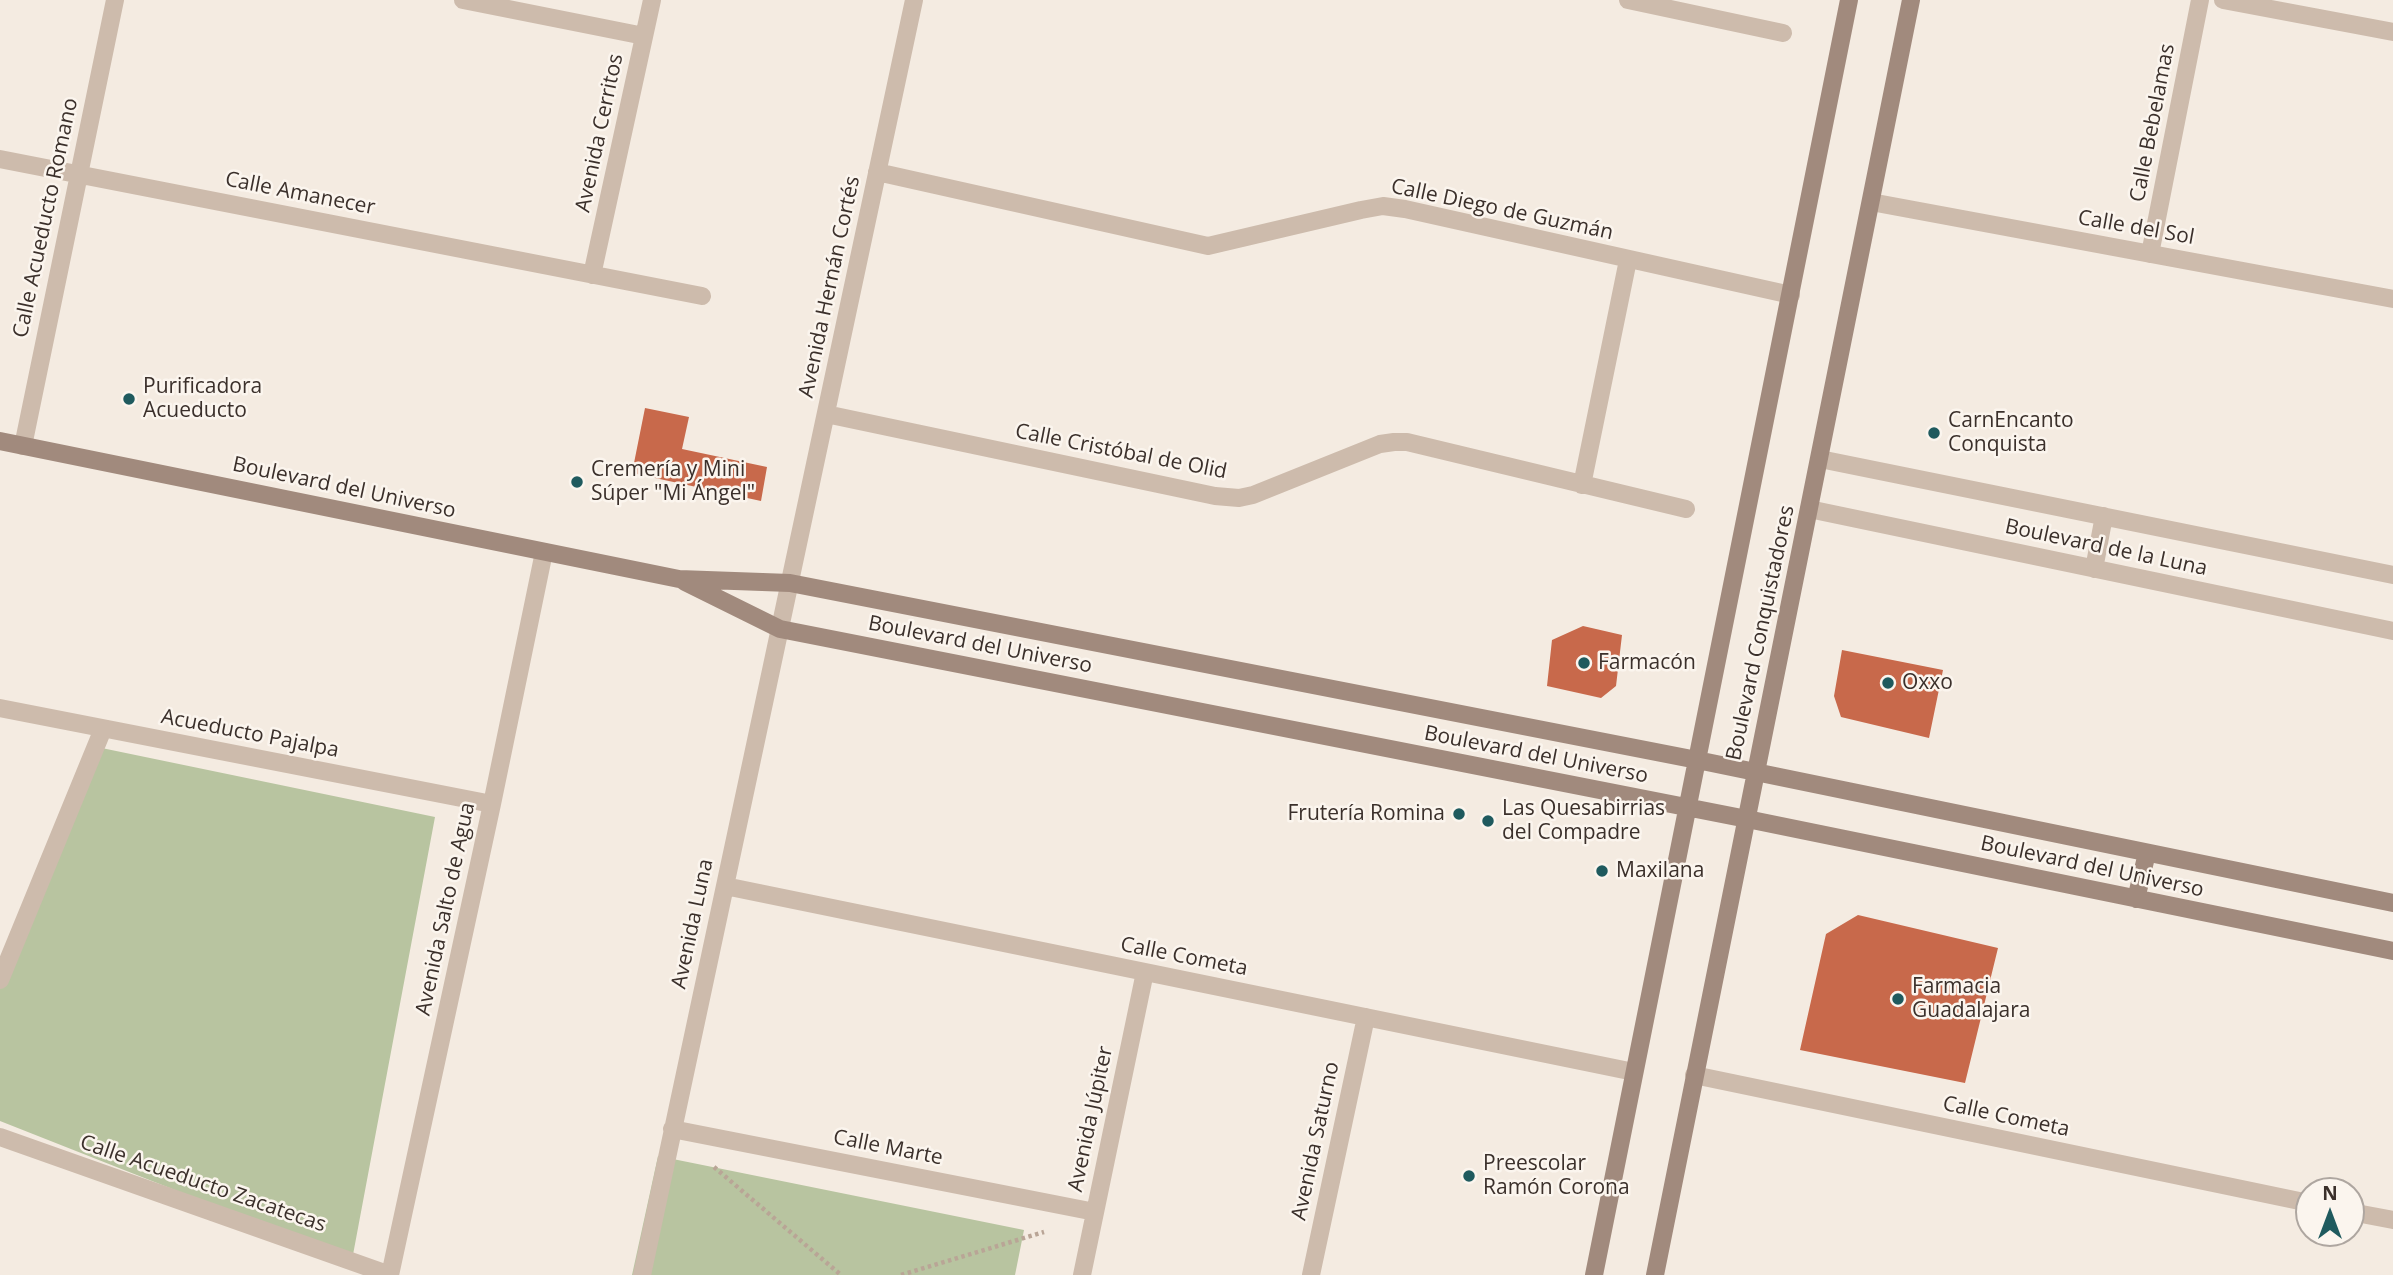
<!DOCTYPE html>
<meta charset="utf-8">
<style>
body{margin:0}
#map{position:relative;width:2393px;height:1275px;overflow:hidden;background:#f4ebe1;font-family:"Open Sans",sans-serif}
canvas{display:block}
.north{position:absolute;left:2295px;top:1177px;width:70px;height:70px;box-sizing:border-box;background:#fbf5ee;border:2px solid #aea6a0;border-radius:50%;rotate:0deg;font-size:19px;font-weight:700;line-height:28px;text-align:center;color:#3b302b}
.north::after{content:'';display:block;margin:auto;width:24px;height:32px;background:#1f5a5e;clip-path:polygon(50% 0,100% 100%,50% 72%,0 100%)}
</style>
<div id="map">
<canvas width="2393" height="1275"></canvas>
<div class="north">N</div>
</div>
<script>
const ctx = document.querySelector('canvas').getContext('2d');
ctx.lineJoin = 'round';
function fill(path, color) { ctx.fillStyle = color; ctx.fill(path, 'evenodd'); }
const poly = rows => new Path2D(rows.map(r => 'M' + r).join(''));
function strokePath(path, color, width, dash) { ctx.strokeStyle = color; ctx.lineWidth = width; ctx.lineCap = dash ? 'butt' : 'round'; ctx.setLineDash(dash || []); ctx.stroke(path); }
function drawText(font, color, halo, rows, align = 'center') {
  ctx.font = font + ' "Open Sans",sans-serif'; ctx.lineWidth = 5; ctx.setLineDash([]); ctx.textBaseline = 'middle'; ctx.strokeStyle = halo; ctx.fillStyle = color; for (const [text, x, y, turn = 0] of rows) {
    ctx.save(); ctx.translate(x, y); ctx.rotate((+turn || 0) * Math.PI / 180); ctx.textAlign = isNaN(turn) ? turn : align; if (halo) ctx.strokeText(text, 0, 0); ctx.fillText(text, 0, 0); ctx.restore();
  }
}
fill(poly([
 [92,746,435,817,352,1260,0,1121,0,986],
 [658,1156,1024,1230,1015,1275,632,1275]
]), '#b8c4a0');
fill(poly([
 [645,408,689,417,682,449,767,467,761,501,632,473],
 [1583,626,1622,635,1616,686,1601,698,1547,686,1552,640],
 [1842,650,1943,670,1929,738,1841,717,1834,696],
 [1858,915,1998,948,1965,1083,1800,1050,1826,934]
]), '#c8694b');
strokePath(poly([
 [714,1167,841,1275],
 [901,1275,1044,1232]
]), '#b9a596', 4.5, [3.5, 3.5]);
strokePath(poly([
 [463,0,644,36],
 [1628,0,1783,33],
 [2223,0,2393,32],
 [0,159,702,296],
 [877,172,1208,246,1361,210,1383,206,1405,209,1791,295],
 [1871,202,2393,299],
 [2150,254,2200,0],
 [592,275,652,0],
 [826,414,1215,496,1239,498,1253,495,1380,444,1394,442,1407,442,1686,509],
 [23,446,115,0],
 [1820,459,2393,575],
 [1582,485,1628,260],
 [1809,509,2393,631],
 [2094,569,2104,516],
 [0,708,492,804],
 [725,886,1634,1072],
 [0,980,103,729],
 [1694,1075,2309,1203],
 [672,1129,1095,1212],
 [0,1137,390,1275],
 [2351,1212,2393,1220],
 [390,1275,492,804,544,552],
 [642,1275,914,0],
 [1082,1275,1145,972],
 [1311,1275,1366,1017]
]), '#cdbbac', 18);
strokePath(poly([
 [0,441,679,579,790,583,1697,760,2393,903],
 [685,582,780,629,1747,819,2393,951],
 [2136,899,2147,853],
 [1594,1275,1849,0],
 [1655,1275,1911,0]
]), '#a18a7d', 18);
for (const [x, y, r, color] of [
 [129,399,7,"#1f5a5e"],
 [1934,433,7,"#1f5a5e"],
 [577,482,7,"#1f5a5e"],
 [1584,663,7,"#1f5a5e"],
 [1888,683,7,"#1f5a5e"],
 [1459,814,7,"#1f5a5e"],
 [1488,821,7,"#1f5a5e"],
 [1602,871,7,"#1f5a5e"],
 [1898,999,7,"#1f5a5e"],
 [1469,1176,7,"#1f5a5e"]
]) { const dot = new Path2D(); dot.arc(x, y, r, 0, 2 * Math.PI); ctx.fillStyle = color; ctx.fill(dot); strokePath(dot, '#fbf5ee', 2.5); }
drawText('21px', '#3b302b', '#fbf5ee', [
 ["Calle Bebelamas",2153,123,-79],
 ["Avenida Cerritos",600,133,-78],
 ["Calle Amanecer",300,194,11],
 ["Calle Diego de Guzmán",1502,210,12],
 ["Calle Acueducto Romano",46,218,-78],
 ["Calle del Sol",2136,228,10],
 ["Avenida Hernán Cortés",830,287,-78],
 ["Calle Cristóbal de Olid",1121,452,11],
 ["Boulevard del Universo",344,488,12],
 ["Boulevard de la Luna",2106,548,12],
 ["Boulevard Conquistadores",1761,633,-78],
 ["Boulevard del Universo",980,645,11],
 ["Acueducto Pajalpa",250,734,11],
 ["Boulevard del Universo",1536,755,11],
 ["Boulevard del Universo",2092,867,12],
 ["Avenida Salto de Agua",446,909,-78],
 ["Avenida Luna",693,924,-78],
 ["Calle Cometa",1184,957,11],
 ["Calle Cometa",2006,1117,12],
 ["Avenida Júpiter",1091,1119,-78],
 ["Avenida Saturno",1316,1141,-78],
 ["Calle Marte",888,1148,11],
 ["Calle Acueducto Zacatecas",203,1184,19]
]);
drawText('21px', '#3b302b', '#fbf5ee', [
 ["Purificadora",143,387],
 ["Acueducto",143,411],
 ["CarnEncanto",1948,421],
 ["Conquista",1948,445],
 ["Cremería y Mini",591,470],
 ["Súper \"Mi Ángel\"",591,494],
 ["Farmacón",1598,663],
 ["Oxxo",1902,683],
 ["Las Quesabirrias",1502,809],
 ["del Compadre",1502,833],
 ["Frutería Romina",1445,814,"right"],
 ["Maxilana",1616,871],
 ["Farmacia",1912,987],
 ["Guadalajara",1912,1011],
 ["Preescolar",1483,1164],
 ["Ramón Corona",1483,1188]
], 'left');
</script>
